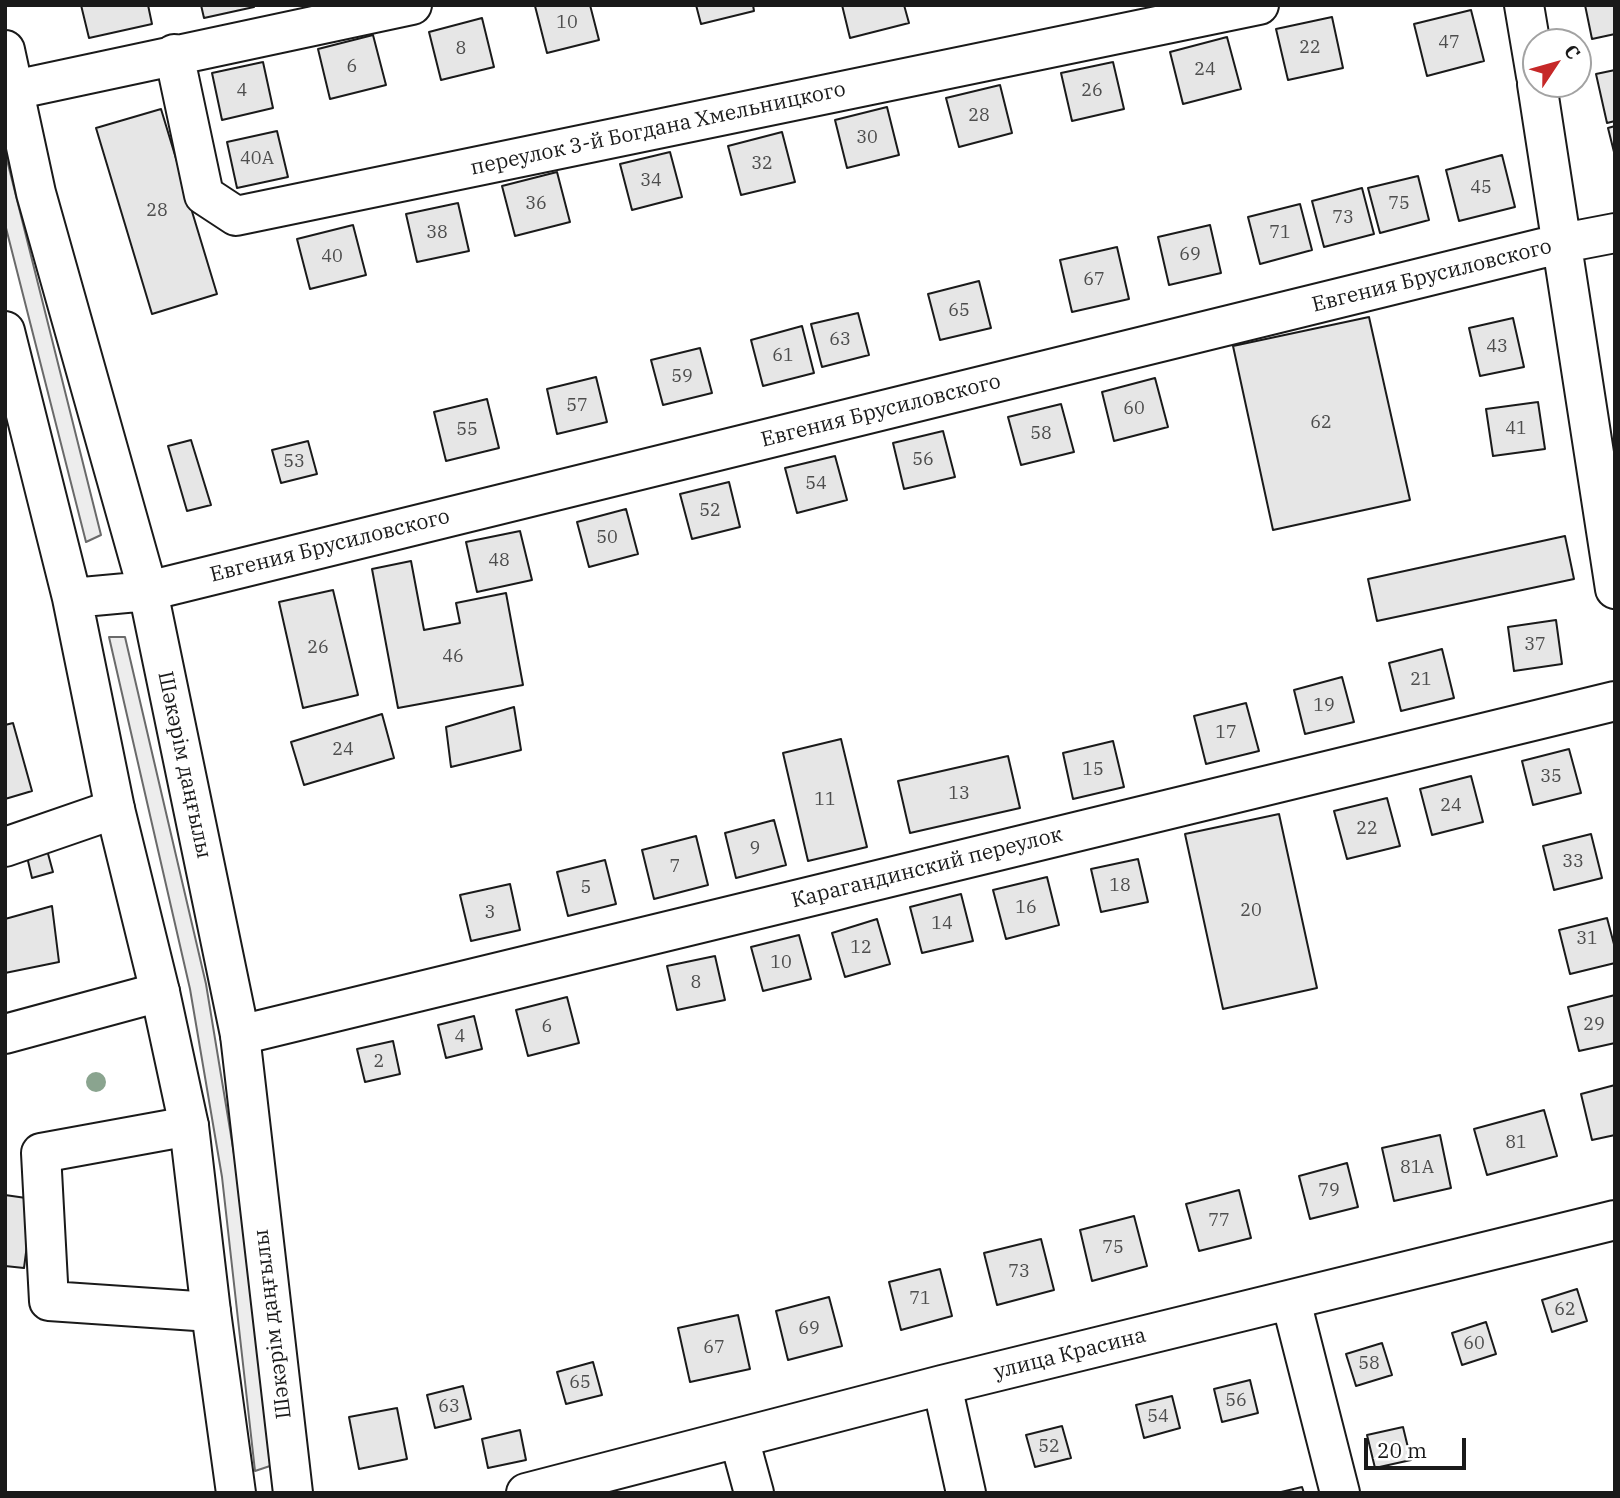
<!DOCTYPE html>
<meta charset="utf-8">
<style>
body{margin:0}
#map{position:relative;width:1620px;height:1498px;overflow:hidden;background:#fff;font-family:"IBM Plex Serif",serif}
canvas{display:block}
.frame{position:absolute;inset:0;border:7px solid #1a1a1a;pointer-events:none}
.north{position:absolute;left:1522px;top:28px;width:70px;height:70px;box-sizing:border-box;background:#fff;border:2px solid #a3a3a3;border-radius:50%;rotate:54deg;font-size:19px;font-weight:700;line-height:28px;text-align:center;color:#1a1a1a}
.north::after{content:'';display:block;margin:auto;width:24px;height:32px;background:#c62828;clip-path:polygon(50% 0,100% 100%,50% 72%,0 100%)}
.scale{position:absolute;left:1364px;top:1438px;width:102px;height:32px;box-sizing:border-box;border:4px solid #1a1a1a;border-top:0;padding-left:9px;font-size:21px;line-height:24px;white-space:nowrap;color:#1a1a1a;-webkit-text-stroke:5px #fff;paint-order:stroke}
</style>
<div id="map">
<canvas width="1620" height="1498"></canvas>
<div class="frame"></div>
<div class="north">С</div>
<div class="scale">20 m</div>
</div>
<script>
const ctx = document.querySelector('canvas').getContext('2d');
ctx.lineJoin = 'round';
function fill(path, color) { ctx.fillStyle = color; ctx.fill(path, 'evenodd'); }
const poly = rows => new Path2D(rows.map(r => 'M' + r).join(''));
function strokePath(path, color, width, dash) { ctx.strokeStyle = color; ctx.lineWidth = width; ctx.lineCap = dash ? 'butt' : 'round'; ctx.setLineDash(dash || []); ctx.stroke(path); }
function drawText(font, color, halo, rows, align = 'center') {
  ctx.font = font + ' "IBM Plex Serif",serif'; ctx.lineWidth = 5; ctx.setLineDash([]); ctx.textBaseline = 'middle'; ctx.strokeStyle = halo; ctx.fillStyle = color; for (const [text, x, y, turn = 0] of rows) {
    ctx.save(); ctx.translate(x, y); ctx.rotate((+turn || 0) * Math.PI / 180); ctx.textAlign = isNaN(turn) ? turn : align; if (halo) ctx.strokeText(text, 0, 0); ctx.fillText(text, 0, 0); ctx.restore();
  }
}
const green = poly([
 [5,152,101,535,86,542,5,224,5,152],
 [109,637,125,637,206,984,237,1172,273,1465,255,1471,222,1177,190,989,109,637]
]);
fill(green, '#ededed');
strokePath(green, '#6a6a6a', 2);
const building = poly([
 [81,5,148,5,152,24,89,38,81,5],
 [201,5,254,5,254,7,204,18,201,5],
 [590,5,599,40,547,53,535,6,590,5],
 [696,5,753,5,754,11,701,24,696,5],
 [842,5,904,5,909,23,850,38,842,5],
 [1585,5,1615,5,1615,34,1592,39,1585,5],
 [1471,10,1484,61,1427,76,1414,24,1471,10],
 [1332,17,1343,68,1288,80,1276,29,1332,17],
 [482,18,494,67,441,80,429,32,482,18],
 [373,35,386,85,330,99,318,49,373,35],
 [1227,37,1241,89,1183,104,1170,52,1227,37],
 [263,62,273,108,222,120,212,73,263,62],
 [1113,62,1124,109,1072,121,1061,73,1113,62],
 [1615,70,1615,121,1607,123,1596,74,1615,70],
 [1000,85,1012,133,959,147,946,98,1000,85],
 [887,107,899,155,847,168,835,120,887,107],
 [161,109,217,294,152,314,96,128,161,109],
 [1615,126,1615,156,1608,128,1615,126],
 [277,131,288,177,237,188,227,142,277,131],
 [782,132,795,182,741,195,728,146,782,132],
 [670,152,682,197,632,210,620,164,670,152],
 [1502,155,1515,207,1459,221,1446,170,1502,155],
 [557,172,570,222,515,236,502,186,557,172],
 [1418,176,1429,220,1380,233,1368,188,1418,176],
 [1362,188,1374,234,1324,247,1312,201,1362,188],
 [458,203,469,251,417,262,406,214,458,203],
 [1300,204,1312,250,1260,264,1248,217,1300,204],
 [353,225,366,275,310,289,297,239,353,225],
 [1210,225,1221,273,1169,285,1158,237,1210,225],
 [1117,247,1129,299,1072,312,1060,260,1117,247],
 [979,281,991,328,940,340,928,294,979,281],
 [858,313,869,355,822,367,811,324,858,313],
 [1369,317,1410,500,1273,530,1233,346,1369,317],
 [1513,318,1524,367,1480,376,1469,328,1513,318],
 [802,326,814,373,763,386,751,340,802,326],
 [700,348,712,393,663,405,651,360,700,348],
 [596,377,607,422,557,434,547,389,596,377],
 [1155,378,1168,427,1114,441,1102,392,1155,378],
 [487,399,499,448,446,461,434,412,487,399],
 [1538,402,1545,449,1493,456,1486,409,1538,402],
 [1061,404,1074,452,1021,465,1008,417,1061,404],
 [943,431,955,477,904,489,893,443,943,431],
 [191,440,211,505,187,511,168,446,191,440],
 [308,441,317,474,281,483,272,450,308,441],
 [835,456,847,500,797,513,785,468,835,456],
 [729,482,740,527,692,539,680,494,729,482],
 [626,509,638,554,589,567,577,522,626,509],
 [520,531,532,580,477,592,466,542,520,531],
 [1565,536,1574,579,1377,621,1368,579,1565,536],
 [411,561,424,630,460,623,456,603,506,593,523,685,398,708,372,569,411,561],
 [333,590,358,695,303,708,279,602,333,590],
 [1556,620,1562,664,1514,671,1508,627,1556,620],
 [1442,649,1454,698,1401,711,1389,663,1442,649],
 [1342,677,1354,722,1305,734,1294,690,1342,677],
 [1246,703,1259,751,1206,764,1194,716,1246,703],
 [514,707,521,750,451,767,446,727,514,707],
 [382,714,394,758,304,785,291,742,382,714],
 [13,723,32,791,5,799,5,725,13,723],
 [841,739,867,847,808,861,783,753,841,739],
 [1113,741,1124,787,1073,799,1063,753,1113,741],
 [1569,749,1581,793,1533,805,1522,761,1569,749],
 [1008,756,1020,808,910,833,898,781,1008,756],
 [1471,776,1483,822,1432,835,1420,789,1471,776],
 [1387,798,1400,846,1347,859,1334,811,1387,798],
 [1279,814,1317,988,1223,1009,1185,834,1279,814],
 [774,820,786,865,736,878,725,833,774,820],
 [1591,834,1602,878,1554,890,1543,846,1591,834],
 [696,836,708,885,654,899,642,850,696,836],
 [44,839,53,872,32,878,24,844,44,839],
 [1138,859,1148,902,1101,912,1091,869,1138,859],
 [605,860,616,904,568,916,557,872,605,860],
 [1047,877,1059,925,1006,939,993,890,1047,877],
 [510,884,520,930,471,941,460,895,510,884],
 [961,894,973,941,922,953,910,907,961,894],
 [52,906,59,962,5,973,5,919,52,906],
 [1607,918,1615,948,1615,963,1570,974,1559,930,1607,918],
 [877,919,890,964,845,977,832,933,877,919],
 [799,935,811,979,763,991,751,947,799,935],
 [715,956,725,1000,677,1010,667,966,715,956],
 [1615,995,1615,1043,1579,1051,1568,1007,1615,995],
 [567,997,579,1043,528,1056,516,1010,567,997],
 [474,1016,482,1049,446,1058,438,1025,474,1016],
 [393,1041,400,1074,365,1082,357,1049,393,1041],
 [1615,1085,1615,1135,1592,1140,1581,1094,1615,1085],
 [1544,1110,1557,1156,1487,1175,1474,1129,1544,1110],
 [1440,1135,1451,1188,1394,1201,1382,1148,1440,1135],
 [1347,1163,1358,1207,1310,1219,1299,1176,1347,1163],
 [1239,1190,1251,1238,1199,1251,1186,1204,1239,1190],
 [5,1195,33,1199,24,1268,5,1266,5,1195],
 [1134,1216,1147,1266,1092,1281,1080,1230,1134,1216],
 [1041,1239,1054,1290,997,1305,984,1253,1041,1239],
 [940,1269,952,1316,901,1330,889,1282,940,1269],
 [1577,1289,1587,1321,1552,1332,1542,1300,1577,1289],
 [829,1297,842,1346,788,1360,776,1311,829,1297],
 [738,1315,750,1369,690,1382,678,1328,738,1315],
 [1486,1322,1496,1354,1462,1365,1452,1333,1486,1322],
 [1382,1343,1392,1375,1356,1386,1346,1354,1382,1343],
 [593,1362,602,1395,566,1404,557,1372,593,1362],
 [1250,1380,1258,1413,1222,1422,1214,1389,1250,1380],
 [463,1386,471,1419,435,1428,427,1395,463,1386],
 [1172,1396,1180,1428,1144,1438,1136,1405,1172,1396],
 [397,1408,407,1459,359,1469,349,1417,397,1408],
 [1062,1426,1071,1458,1035,1467,1026,1435,1062,1426],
 [1403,1427,1411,1460,1375,1468,1367,1435,1403,1427],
 [520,1430,526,1460,488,1468,482,1439,520,1430],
 [1302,1487,1304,1493,1277,1493,1302,1487]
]);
fill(building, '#e6e6e6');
strokePath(building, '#1a1a1a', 2);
const minor = poly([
 [1524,5,1536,76],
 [174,54,204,195,236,216,1259,5],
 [1537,84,1615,589],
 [14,90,412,5],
 [148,591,1563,243,1615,233],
 [5,847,115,809],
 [5,1034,160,992],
 [240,1035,1615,701],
 [189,1126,41,1153,49,1301,211,1312],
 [1291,1301,1340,1493],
 [942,1385,966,1493],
 [739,1438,754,1493],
 [526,1493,942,1385,1615,1220]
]);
const major = poly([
 [5,50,36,193,148,591,240,1035,293,1493],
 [5,331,72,598,115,809,160,992,189,1126,211,1312,236,1493],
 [72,598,148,591]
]);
strokePath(minor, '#1a1a1a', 42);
strokePath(major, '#1a1a1a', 42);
strokePath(minor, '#fff', 38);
strokePath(major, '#fff', 38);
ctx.fillStyle = '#8aa48f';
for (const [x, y] of [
 [96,1082]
]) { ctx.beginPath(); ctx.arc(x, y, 10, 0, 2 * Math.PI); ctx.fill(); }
drawText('18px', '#4d4d4d', null, [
 ["10",567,23],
 ["47",1449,43],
 ["22",1310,48],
 ["8",461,49],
 ["6",352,67],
 ["24",1205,70],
 ["4",242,91],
 ["26",1092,91],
 ["28",979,116],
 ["30",867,138],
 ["40А",257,159],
 ["32",762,164],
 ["34",651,181],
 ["45",1481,188],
 ["36",536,204],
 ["75",1399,204],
 ["28",157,211],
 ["73",1343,218],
 ["38",437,233],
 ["71",1280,233],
 ["69",1190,255],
 ["40",332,257],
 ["67",1094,280],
 ["65",959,311],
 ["63",840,340],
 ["43",1497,347],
 ["61",783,356],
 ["59",682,377],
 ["57",577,406],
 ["60",1134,409],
 ["62",1321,423],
 ["41",1516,429],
 ["55",467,430],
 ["58",1041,434],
 ["56",923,460],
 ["53",294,462],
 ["54",816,484],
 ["52",710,511],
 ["50",607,538],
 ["48",499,561],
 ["37",1535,645],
 ["26",318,648],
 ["46",453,657],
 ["21",1421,680],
 ["19",1324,706],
 ["17",1226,733],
 ["24",343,750],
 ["15",1093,770],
 ["35",1551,777],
 ["13",959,794],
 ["11",825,800],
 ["24",1451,806],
 ["22",1367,829],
 ["9",755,849],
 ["33",1573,862],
 ["7",675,867],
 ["18",1120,886],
 ["5",586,888],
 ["16",1026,908],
 ["20",1251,911],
 ["3",490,913],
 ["14",942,924],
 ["31",1587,939],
 ["12",861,948],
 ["10",781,963],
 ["8",696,983],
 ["29",1594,1025],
 ["6",547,1027],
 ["4",460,1037],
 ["2",379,1062],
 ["81",1516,1143],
 ["81А",1417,1168],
 ["79",1329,1191],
 ["77",1219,1221],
 ["75",1113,1248],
 ["73",1019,1272],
 ["71",920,1299],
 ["62",1565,1310],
 ["69",809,1329],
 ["60",1474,1344],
 ["67",714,1348],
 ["58",1369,1364],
 ["65",580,1383],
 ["56",1236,1401],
 ["63",449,1407],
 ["54",1158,1417],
 ["52",1049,1447]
]);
drawText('21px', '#1a1a1a', '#fff', [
 ["переулок 3-й Богдана Хмельницкого",658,129,-12],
 ["Евгения Брусиловского",1432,276,-14],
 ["Евгения Брусиловского",881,411,-14],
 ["Евгения Брусиловского",330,546,-14],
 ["Шәкәрім даңғылы",184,765,78],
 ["Карагандинский переулок",927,868,-14],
 ["Шәкәрім даңғылы",273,1324,-97],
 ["улица Красина",1070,1354,-14]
]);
</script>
